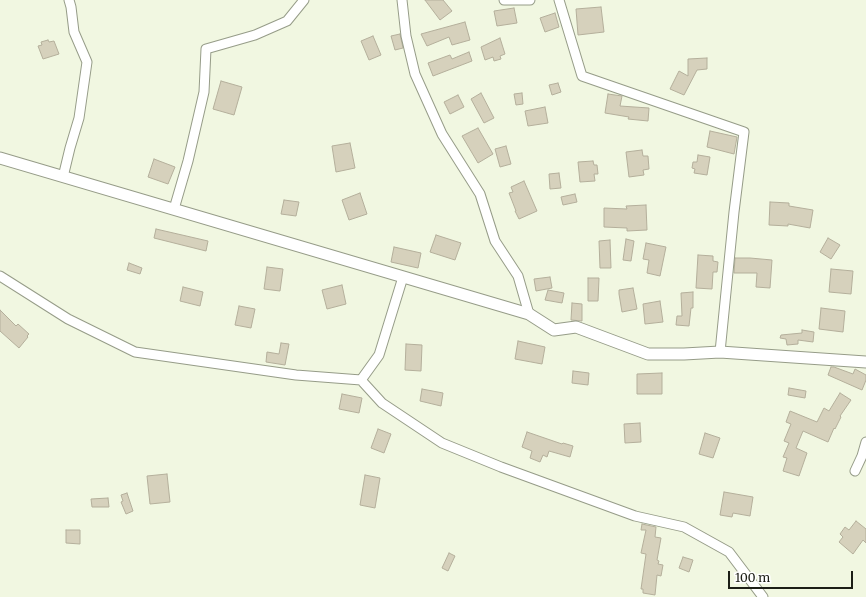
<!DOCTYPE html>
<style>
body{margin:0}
#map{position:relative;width:866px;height:597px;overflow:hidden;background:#f1f7e1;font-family:Merriweather,serif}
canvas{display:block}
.scale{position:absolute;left:728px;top:571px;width:125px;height:18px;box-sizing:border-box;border:2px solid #1c1e16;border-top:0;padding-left:5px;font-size:12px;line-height:14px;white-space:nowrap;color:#1c1e16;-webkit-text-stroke:3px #fff;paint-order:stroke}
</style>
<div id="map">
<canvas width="866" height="597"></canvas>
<div class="scale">100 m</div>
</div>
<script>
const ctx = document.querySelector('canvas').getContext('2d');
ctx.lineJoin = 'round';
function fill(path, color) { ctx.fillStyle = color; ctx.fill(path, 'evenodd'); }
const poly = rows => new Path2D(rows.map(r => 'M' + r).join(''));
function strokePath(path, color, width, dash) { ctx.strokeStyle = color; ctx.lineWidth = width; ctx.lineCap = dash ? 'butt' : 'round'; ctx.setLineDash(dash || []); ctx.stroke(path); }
const building = poly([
 [425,0,443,0,452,11,440,20,425,0],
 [601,7,604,32,578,35,576,9,601,7],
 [514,8,517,23,497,26,494,11,514,8],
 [555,13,559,27,545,32,540,18,555,13],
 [465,22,470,40,452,45,449,37,427,46,421,34,465,22],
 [400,34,403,48,395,50,391,36,400,34],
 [373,36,381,55,369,60,361,41,373,36],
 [500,38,505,54,500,56,501,59,494,61,493,57,485,60,481,47,500,38],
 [48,40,49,42,54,41,59,54,43,59,38,46,42,45,41,42,48,40],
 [469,52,472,61,433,76,428,63,450,55,452,59,469,52],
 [707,58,707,69,697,70,684,95,670,89,679,71,688,76,688,59,707,58],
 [221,81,242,87,234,115,213,109,221,81],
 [558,83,561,92,552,95,549,85,558,83],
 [481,93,494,118,484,123,471,99,481,93],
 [522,93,523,104,516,105,514,94,522,93],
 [608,94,622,96,620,106,649,108,648,121,628,119,629,117,605,113,608,94],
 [458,95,464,107,450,114,444,102,458,95],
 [545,107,548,123,528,126,525,111,545,107],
 [478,128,493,154,478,163,462,136,478,128],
 [710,131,737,137,734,154,707,147,710,131],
 [350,143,355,168,336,172,332,146,350,143],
 [506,146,511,164,500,167,495,149,506,146],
 [642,150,643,156,648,156,649,169,643,170,644,175,629,177,626,152,642,150],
 [698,155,710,157,707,175,694,173,695,169,692,168,693,162,697,162,698,155],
 [154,159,175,167,168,184,148,177,154,159],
 [593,161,594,165,597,165,598,174,594,174,595,181,580,182,578,162,593,161],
 [559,173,561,188,550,189,549,174,559,173],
 [524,181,537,211,519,219,515,211,516,211,509,193,513,192,511,187,524,181],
 [360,193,367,214,349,220,342,200,360,193],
 [575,194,577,202,563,205,561,197,575,194],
 [284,200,299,202,296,216,281,214,284,200],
 [770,202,789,203,789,206,813,210,810,228,788,224,788,226,769,225,770,202],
 [646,205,647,230,627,231,627,228,604,227,604,208,627,209,626,206,646,205],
 [156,229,208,241,206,251,154,238,156,229],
 [436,235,461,243,455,260,430,252,436,235],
 [828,238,840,245,831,259,820,252,828,238],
 [626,239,634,241,631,261,623,260,626,239],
 [610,240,611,268,600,268,599,241,610,240],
 [646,243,666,247,660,276,647,273,649,260,643,259,646,243],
 [394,247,421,253,418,268,391,262,394,247],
 [698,255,713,256,713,261,718,262,717,272,713,272,712,289,696,288,698,255],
 [735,258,750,258,772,260,770,288,756,287,757,273,734,273,735,258],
 [129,263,142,268,140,274,127,270,129,263],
 [267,267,283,269,280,291,264,289,267,267],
 [831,269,853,271,851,294,829,292,831,269],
 [550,277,552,288,536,291,534,279,550,277],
 [588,278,599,278,598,301,588,301,588,278],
 [342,285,346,304,327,309,322,290,342,285],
 [183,287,203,292,200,306,180,301,183,287],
 [633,288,637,309,622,312,619,294,619,290,633,288],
 [548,290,564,293,562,303,545,300,548,290],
 [693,292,693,308,691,308,689,326,676,325,677,316,682,316,681,293,693,292],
 [660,301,663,322,645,324,643,304,660,301],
 [572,303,582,304,582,321,571,320,572,303],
 [239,306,255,309,251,328,235,325,239,306],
 [821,308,845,311,843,332,819,329,821,308],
 [0,310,16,326,18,324,29,334,27,336,28,337,19,348,0,331,0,310],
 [802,330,814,332,813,342,798,340,798,344,787,345,786,339,780,338,781,335,802,333,802,330],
 [518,341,545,347,542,364,515,359,518,341],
 [281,343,289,344,285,365,266,362,267,352,279,354,281,343],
 [406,344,422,345,421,371,405,370,406,344],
 [831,367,834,367,853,374,855,369,866,375,866,380,862,390,828,375,831,367],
 [573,371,589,373,588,385,572,383,573,371],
 [662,373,662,394,637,394,637,374,662,373],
 [789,388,806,391,805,398,788,395,789,388],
 [422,389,443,393,441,406,420,401,422,389],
 [840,393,851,400,840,416,841,417,835,429,834,428,828,442,803,431,796,448,807,453,799,476,783,471,787,458,783,457,789,443,784,441,791,424,786,422,790,411,817,422,824,408,829,411,840,393],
 [342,394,362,398,359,413,339,409,342,394],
 [640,423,641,442,625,443,624,424,640,423],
 [378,429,391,434,384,453,371,448,378,429],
 [527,432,562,444,563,443,573,446,570,457,549,451,547,457,543,455,540,462,530,458,532,451,522,447,527,432],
 [705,433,720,438,713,458,699,454,705,433],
 [167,474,170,502,150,504,147,476,167,474],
 [365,475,380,478,375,508,360,505,365,475],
 [724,492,753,497,750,516,733,513,732,517,720,515,724,492],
 [127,493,133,511,126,514,121,502,123,501,121,495,127,493],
 [108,498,109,507,92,507,91,499,108,498],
 [856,521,866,529,866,543,863,540,853,554,839,542,843,537,840,534,845,527,849,530,856,521],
 [642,524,656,527,655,537,661,538,657,560,659,561,658,564,663,565,661,576,657,575,655,595,643,593,643,589,641,589,646,554,641,553,646,530,641,530,642,524],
 [66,530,80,530,80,544,66,543,66,530],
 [449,553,455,556,448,571,442,568,449,553],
 [683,557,693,560,689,572,679,568,683,557]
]);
fill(building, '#d6d1bc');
strokePath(building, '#b4af9b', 1);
const minor = poly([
 [402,0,406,36,415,74,442,134,480,194,495,241,518,276,529,314],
 [504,0,530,0],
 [559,0,582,76,744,132,734,212,720,352],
 [63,177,70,148,79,118,87,62,74,32,71,7,69,0],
 [174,209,188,161,204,92,206,49,255,35,287,21,304,0],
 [0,276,68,319,135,352,296,375,361,380,379,355,403,277],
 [361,380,382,403,442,443,501,467,635,516,684,527,729,552,763,597],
 [855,471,862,456,866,442]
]);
const tertiary = poly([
 [0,158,529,314,554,330,576,327,648,354,684,354,720,352,866,362]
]);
strokePath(minor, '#969c88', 11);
strokePath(tertiary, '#969c88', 13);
strokePath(minor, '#fff', 9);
strokePath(tertiary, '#fff', 11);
</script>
